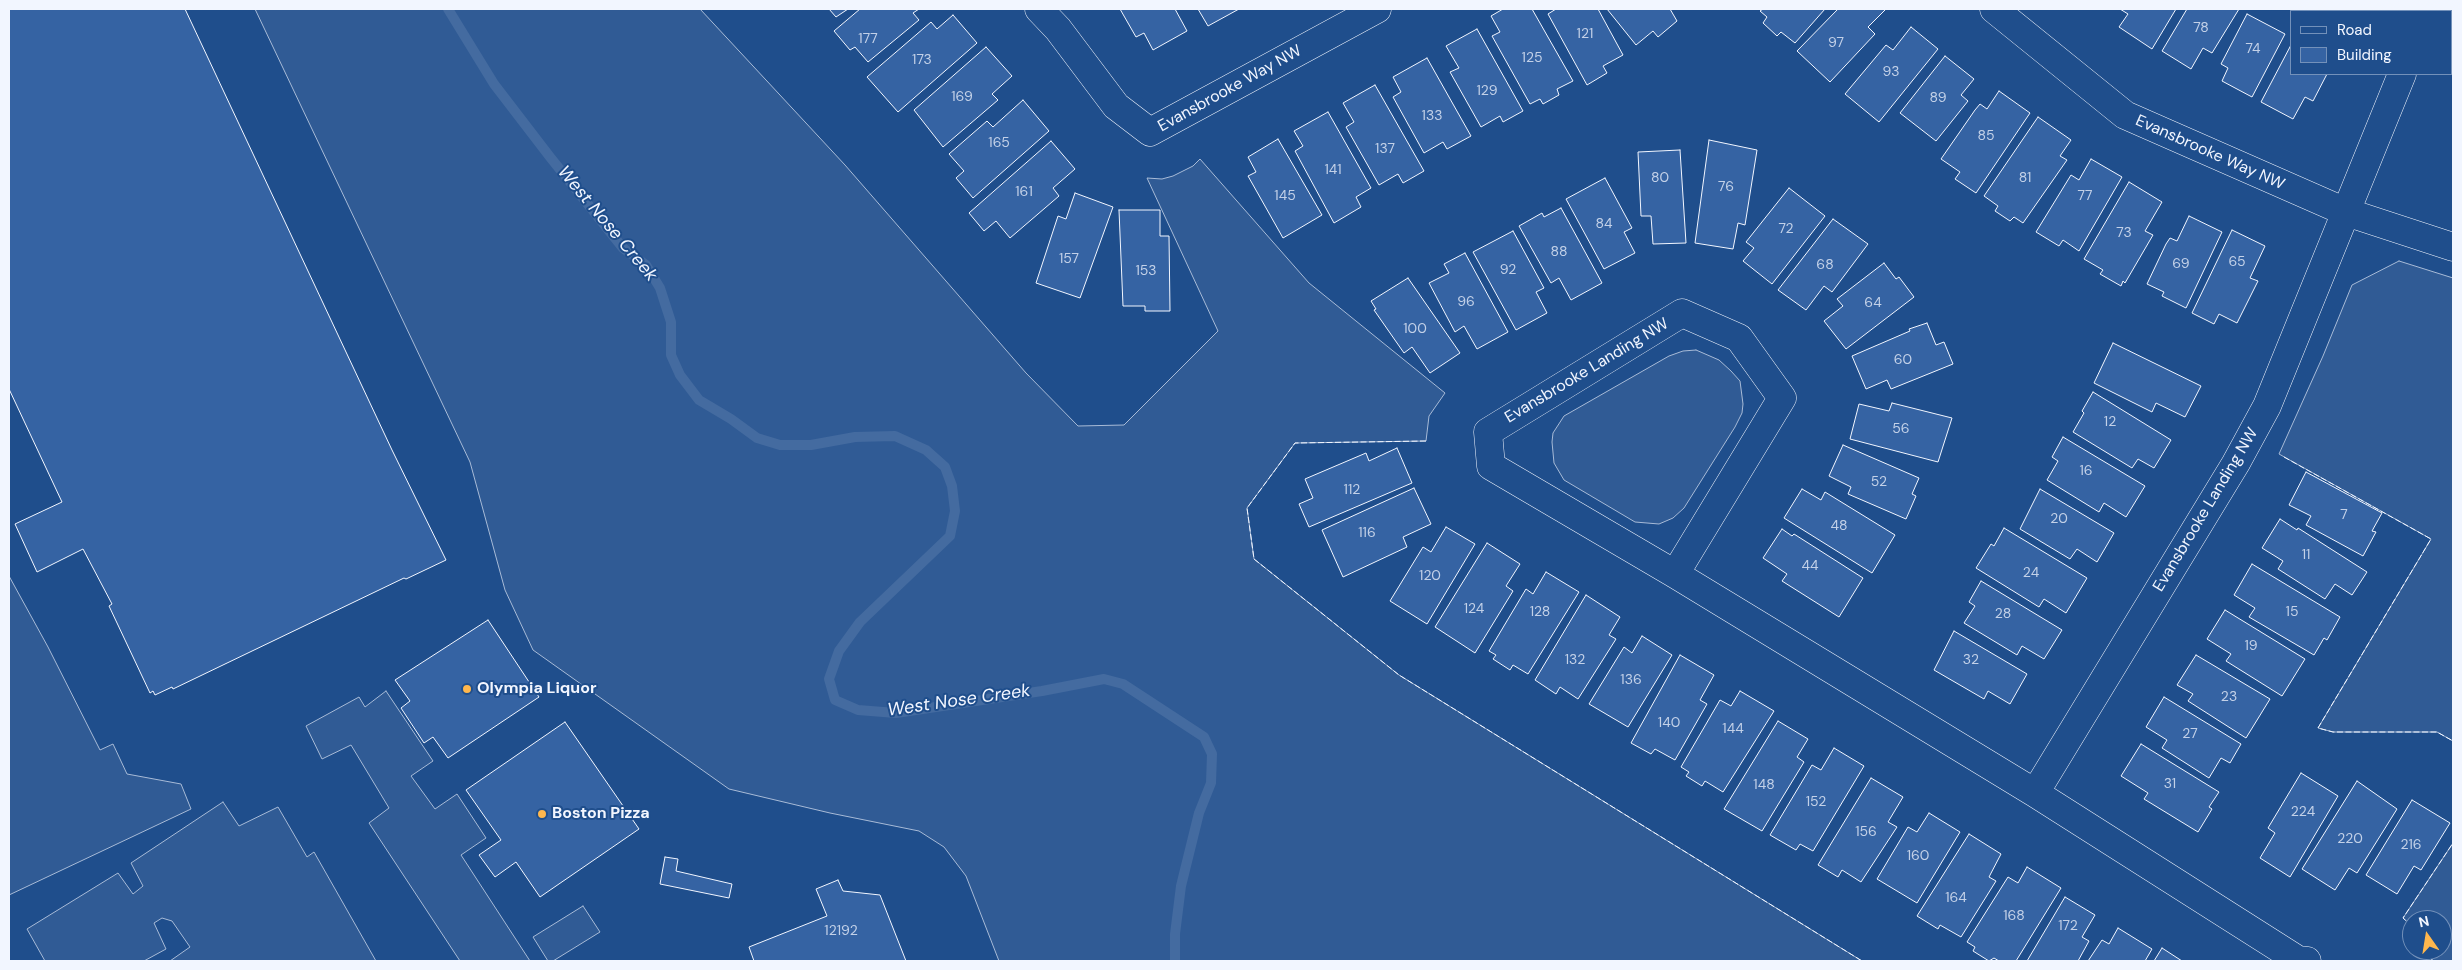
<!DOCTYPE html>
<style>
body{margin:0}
#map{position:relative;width:2462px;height:970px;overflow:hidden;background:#1f4e8c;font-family:"DM Sans",sans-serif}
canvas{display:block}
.frame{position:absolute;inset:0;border:10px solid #f2f6ff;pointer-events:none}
.legend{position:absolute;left:2290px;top:10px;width:162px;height:65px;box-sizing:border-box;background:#1f4e8c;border:1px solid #7391ba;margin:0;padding:6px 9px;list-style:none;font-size:15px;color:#f2f6ff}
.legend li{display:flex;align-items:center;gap:10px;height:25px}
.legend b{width:25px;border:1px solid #7391ba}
.north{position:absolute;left:2402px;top:910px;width:50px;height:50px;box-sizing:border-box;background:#1f4e8c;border:1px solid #7391ba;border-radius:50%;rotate:347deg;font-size:14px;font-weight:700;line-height:20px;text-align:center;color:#f2f6ff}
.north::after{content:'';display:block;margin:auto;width:18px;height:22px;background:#ffb74d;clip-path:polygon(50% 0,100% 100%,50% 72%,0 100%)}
</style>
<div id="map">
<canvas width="2462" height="970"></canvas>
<div class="frame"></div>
<ul class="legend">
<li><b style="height:6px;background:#1f4e8c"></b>Road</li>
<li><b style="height:14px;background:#3563a3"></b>Building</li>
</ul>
<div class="north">N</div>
</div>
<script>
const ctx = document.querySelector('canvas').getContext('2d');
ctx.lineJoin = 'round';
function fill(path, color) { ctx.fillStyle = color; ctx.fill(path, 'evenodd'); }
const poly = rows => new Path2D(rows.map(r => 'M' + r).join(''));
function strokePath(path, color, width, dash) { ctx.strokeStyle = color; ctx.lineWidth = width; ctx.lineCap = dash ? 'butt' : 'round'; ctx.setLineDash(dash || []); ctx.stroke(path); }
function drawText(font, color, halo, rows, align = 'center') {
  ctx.font = font + ' "DM Sans",sans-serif'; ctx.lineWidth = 4; ctx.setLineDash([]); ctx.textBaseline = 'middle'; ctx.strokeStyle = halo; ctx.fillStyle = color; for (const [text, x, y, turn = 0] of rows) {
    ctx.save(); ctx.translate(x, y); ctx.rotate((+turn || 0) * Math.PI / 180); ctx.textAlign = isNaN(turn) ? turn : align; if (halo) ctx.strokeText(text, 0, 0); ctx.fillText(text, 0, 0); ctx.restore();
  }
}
const built = poly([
 [255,9,700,9,845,165,1026,373,1078,426,1124,425,1218,331,1147,178,1162,179,1173,176,1193,166,1200,159,1309,283,1445,393,1429,416,1426,441,1295,443,1247,508,1254,559,1399,675,1862,961,999,961,966,876,944,847,919,831,830,813,729,789,533,650,505,590,470,462,255,9],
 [2399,261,2453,278,2453,741,2437,732,2333,732,2318,728,2431,539,2279,454,2323,356,2352,285,2399,261],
 [1696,350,1719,360,1731,371,1740,381,1743,404,1742,413,1735,427,1684,508,1673,518,1659,524,1635,522,1564,480,1554,463,1552,442,1553,433,1564,416,1669,356,1683,351,1696,350],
 [9,576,48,647,100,750,113,744,127,774,181,784,191,809,9,895,9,576],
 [386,691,433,761,411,776,435,809,457,794,486,838,461,855,530,961,460,961,369,823,389,808,351,745,322,759,306,726,359,697,365,707,386,691],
 [223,802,239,826,278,807,307,857,314,852,376,961,170,961,190,947,172,921,162,918,154,923,166,949,144,961,45,961,27,929,118,873,133,894,143,886,131,863,223,802],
 [2453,843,2453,961,2432,961,2429,950,2442,950,2442,920,2412,920,2412,926,2403,918,2453,843],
 [583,906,600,932,553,961,548,961,533,937,583,906]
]);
fill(built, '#305b95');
strokePath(built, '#a8bbd7', 1);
strokePath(poly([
 [448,9,494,84,550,157,623,248,646,265,660,288,671,322,671,355,680,375,699,400,731,419,757,438,780,445,811,445,855,437,895,436,926,450,945,467,952,486,955,511,950,536,860,622,839,651,829,679,835,700,858,710,896,713,1042,691,1104,679,1123,684,1204,737,1212,754,1211,783,1199,813,1181,886,1175,934,1175,961]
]), '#446ba0', 10);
const building = poly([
 [9,9,185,9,392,450,446,560,406,579,404,578,173,689,172,687,155,695,153,691,150,693,109,606,112,604,83,549,37,572,15,524,62,502,9,389,9,9],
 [829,9,848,9,836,17,829,9],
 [860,9,919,9,913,13,919,20,868,62,855,47,850,50,834,31,860,9],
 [1120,9,1175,9,1187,31,1153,50,1144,33,1136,37,1120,9],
 [1198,9,1239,9,1208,26,1198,9],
 [1503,9,1532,9,1573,81,1557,89,1559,95,1543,104,1540,99,1530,104,1492,36,1500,32,1491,16,1503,9],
 [1556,9,1598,9,1623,55,1603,66,1607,73,1587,85,1548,14,1556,9],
 [1607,9,1670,9,1677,21,1658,37,1653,31,1636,45,1607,9],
 [1763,9,1825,9,1795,43,1781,32,1777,36,1763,23,1767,17,1760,11,1763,9],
 [1838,9,1886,9,1868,27,1875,34,1830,82,1797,51,1838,9],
 [2120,9,2176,9,2152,49,2119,27,2128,14,2120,9],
 [2187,9,2239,9,2212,53,2203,48,2191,69,2162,51,2187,9],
 [2247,14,2285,34,2252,97,2222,81,2228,68,2221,64,2247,14],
 [953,15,977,43,898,112,867,77,931,22,937,29,953,15],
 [1911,27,1938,49,1879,122,1845,94,1886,45,1893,50,1911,27],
 [1477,29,1523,111,1503,122,1500,116,1481,127,1450,72,1459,68,1446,46,1477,29],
 [2291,45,2291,74,2327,74,2313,101,2305,97,2293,119,2261,102,2291,45],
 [986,47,1012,76,992,94,998,100,943,147,914,110,986,47],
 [1945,56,1974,79,1961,95,1968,101,1936,141,1900,113,1945,56],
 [1427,58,1471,136,1447,149,1443,142,1424,153,1393,97,1401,92,1393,77,1427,58],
 [1375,85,1424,171,1403,183,1398,174,1379,185,1346,127,1354,122,1343,103,1375,85],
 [1999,91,2030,113,1976,193,1955,179,1960,172,1941,159,1975,110,1980,104,1987,109,1999,91],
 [1023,100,1049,131,973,198,956,178,964,171,949,154,987,121,993,127,1023,100],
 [1328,112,1371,188,1356,197,1361,207,1334,223,1295,151,1303,146,1294,131,1328,112],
 [2038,117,2071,140,2060,156,2067,160,2023,223,2014,217,2010,221,1995,211,1998,206,1984,196,2038,117],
 [1278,139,1322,215,1283,238,1248,176,1256,172,1248,157,1278,139],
 [1709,140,1757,150,1745,225,1738,223,1733,249,1695,243,1709,140],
 [1051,141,1075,169,1053,188,1059,196,1010,238,996,221,984,231,969,213,1051,141],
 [1680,150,1686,243,1653,244,1651,216,1641,216,1638,152,1680,150],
 [2091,159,2122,177,2079,251,2063,240,2059,246,2036,232,2071,175,2079,180,2091,159],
 [1605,178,1632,228,1624,232,1635,253,1604,269,1566,199,1605,178],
 [2129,182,2162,202,2145,231,2153,235,2125,283,2123,281,2121,286,2100,274,2103,270,2084,259,2129,182],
 [1789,188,1825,216,1772,284,1743,261,1754,248,1746,242,1789,188],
 [1075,193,1113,207,1080,298,1036,283,1058,216,1066,219,1075,193],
 [1561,208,1602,283,1571,300,1559,278,1551,283,1519,226,1542,213,1544,217,1561,208],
 [1119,210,1160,210,1160,236,1169,236,1170,311,1145,311,1145,306,1123,306,1119,210],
 [2189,216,2222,232,2186,308,2162,296,2164,292,2147,284,2166,244,2170,238,2177,241,2189,216],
 [1833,219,1868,244,1832,292,1824,286,1806,310,1778,290,1833,219],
 [2232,230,2265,246,2250,278,2258,281,2237,323,2219,314,2214,324,2192,313,2232,230],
 [1513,231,1544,288,1536,292,1547,313,1516,330,1473,252,1513,231],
 [1465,253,1508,332,1477,349,1464,326,1455,332,1429,283,1449,273,1444,264,1465,253],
 [1884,263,1896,279,1899,277,1914,297,1846,349,1824,321,1843,306,1837,299,1884,263],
 [1408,278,1460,353,1430,373,1412,347,1404,353,1374,310,1376,309,1371,301,1408,278],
 [1927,323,1936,345,1944,342,1953,364,1891,389,1887,380,1866,389,1852,356,1910,331,1909,329,1927,323],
 [2113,343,2201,386,2185,417,2156,403,2152,412,2094,383,2113,343],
 [2093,392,2171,440,2154,468,2138,459,2132,468,2073,432,2084,413,2082,411,2093,392],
 [1892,403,1952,418,1938,462,1850,439,1859,404,1889,411,1892,403],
 [2063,437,2145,486,2126,517,2104,503,2099,512,2047,480,2058,461,2052,457,2063,437],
 [1843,445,1919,478,1912,494,1916,496,1906,519,1848,494,1851,487,1829,476,1843,445],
 [1397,448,1412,483,1309,527,1299,504,1313,498,1305,479,1366,453,1369,461,1397,448],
 [2306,472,2382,513,2372,531,2376,532,2363,556,2306,525,2311,516,2289,505,2306,472],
 [1414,488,1431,524,1403,537,1407,547,1343,577,1322,530,1414,488],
 [1802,489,1821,500,1825,492,1895,535,1872,573,1784,518,1802,489],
 [2040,489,2114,533,2097,562,2077,549,2070,559,2020,529,2040,489],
 [2280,519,2297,530,2298,528,2367,572,2352,595,2335,584,2325,599,2278,569,2283,561,2262,548,2280,519],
 [1446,527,1475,544,1427,624,1390,601,1423,547,1431,552,1446,527],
 [2004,528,2087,578,2066,613,2044,599,2039,607,1976,568,1991,544,1994,546,2004,528],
 [1782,529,1792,536,1794,534,1863,578,1839,617,1782,581,1787,574,1763,558,1782,529],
 [1487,543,1520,564,1506,586,1513,591,1475,653,1435,627,1487,543],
 [2252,564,2340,617,2327,640,2324,638,2314,655,2249,617,2255,608,2234,595,2252,564],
 [1546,572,1579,592,1528,674,1513,665,1510,670,1493,659,1496,655,1489,651,1526,589,1533,594,1546,572],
 [1981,581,2062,630,2044,659,2022,646,2017,655,1964,623,1975,606,1969,602,1981,581],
 [1586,595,1620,617,1609,635,1616,639,1578,699,1560,687,1556,694,1535,680,1586,595],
 [2225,610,2305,659,2282,696,2226,661,2231,654,2207,639,2225,610],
 [488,620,539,697,448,758,433,737,424,743,401,708,410,701,395,680,488,620],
 [1954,631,2027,674,2010,704,1988,691,1984,699,1934,670,1954,631],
 [1642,636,1672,655,1628,727,1589,704,1624,647,1632,653,1642,636],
 [1680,655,1714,675,1700,700,1707,704,1675,760,1655,749,1651,754,1631,743,1680,655],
 [2196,655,2270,699,2246,738,2188,701,2193,694,2177,685,2196,655],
 [1740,691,1774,711,1723,792,1705,781,1702,786,1686,776,1689,772,1681,767,1720,700,1731,706,1740,691],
 [2164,697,2241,744,2230,763,2221,758,2209,778,2162,748,2167,740,2146,727,2164,697],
 [1778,721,1808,739,1797,757,1804,762,1762,831,1724,809,1778,721],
 [565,722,639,829,540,897,516,862,495,877,479,855,501,840,466,790,565,722],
 [2141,744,2219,792,2209,807,2212,809,2198,832,2144,799,2148,793,2121,776,2141,744],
 [1834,748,1864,766,1813,851,1800,844,1796,850,1770,835,1812,765,1821,770,1834,748],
 [2301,773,2338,796,2290,877,2260,858,2275,833,2268,828,2301,773],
 [1871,778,1903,797,1888,822,1897,827,1861,882,1842,870,1838,877,1818,865,1871,778],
 [2357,781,2397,809,2357,873,2349,868,2335,890,2302,869,2357,781],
 [2412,800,2450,823,2421,870,2414,866,2397,894,2366,875,2412,800],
 [1929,813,1960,832,1917,903,1877,879,1908,827,1917,832,1929,813],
 [1969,834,2001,854,1989,877,1996,881,1961,937,1940,925,1938,929,1917,916,1969,834],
 [665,857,678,859,676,871,732,884,729,898,660,884,665,857],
 [2027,867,2061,888,2016,961,1999,961,1994,958,1989,961,1973,951,1975,947,1967,942,2008,877,2018,883,2027,867],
 [838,880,843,891,880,895,906,961,754,961,749,947,827,916,816,889,838,880],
 [2065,897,2095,915,2082,937,2089,941,2078,961,2027,961,2065,897],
 [2118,928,2152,949,2145,961,2088,961,2102,940,2109,944,2118,928],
 [2162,948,2182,961,2154,961,2162,948]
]);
fill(building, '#3563a3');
strokePath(building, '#f2f6ff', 1);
const minor = poly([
 [1039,9,1058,29,1116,106,1150,132,1377,9],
 [1994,9,2125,115,2346,212,2453,247],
 [2427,11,2429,9],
 [1675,574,1782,398,1739,338,1682,313,1488,432,1491,466,1675,574,2035,793,2298,960,2307,961],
 [2035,793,2236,463,2267,406,2402,74]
]);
strokePath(minor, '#f2f6ff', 29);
strokePath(minor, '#1f4e8c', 28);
strokePath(poly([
 [1426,441,1295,443,1247,508,1254,559,1399,675,1862,961],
 [2284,457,2431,539,2318,728,2333,732,2437,732,2453,741],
 [2412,926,2403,918,2453,843],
 [2432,959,2432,961]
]), '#f2f6ff', 1, [6, 2.5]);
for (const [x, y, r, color] of [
 [467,689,5,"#ffb74d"],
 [542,814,5,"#ffb74d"]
]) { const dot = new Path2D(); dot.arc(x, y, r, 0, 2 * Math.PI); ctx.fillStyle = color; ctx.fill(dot); strokePath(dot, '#1f4e8c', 2); }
drawText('14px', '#c3d1e8', null, [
 ["78",2201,28],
 ["121",1585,34],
 ["177",868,39],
 ["97",1836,43],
 ["74",2253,49],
 ["125",1532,58],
 ["173",922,60],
 ["93",1891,72],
 ["129",1487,91],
 ["169",962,97],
 ["89",1938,98],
 ["133",1432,116],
 ["85",1986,136],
 ["165",999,143],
 ["137",1385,149],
 ["141",1333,170],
 ["80",1660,178],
 ["81",2025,178],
 ["76",1726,187],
 ["161",1024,192],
 ["145",1285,196],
 ["77",2085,196],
 ["84",1604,224],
 ["72",1786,229],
 ["73",2124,233],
 ["88",1559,252],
 ["157",1069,259],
 ["65",2237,262],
 ["69",2181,264],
 ["68",1825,265],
 ["92",1508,270],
 ["153",1146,271],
 ["96",1466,302],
 ["64",1873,303],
 ["100",1415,329],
 ["60",1903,360],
 ["12",2110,422],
 ["56",1901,429],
 ["16",2086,471],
 ["52",1879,482],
 ["112",1352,490],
 ["7",2344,515],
 ["20",2059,519],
 ["48",1839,526],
 ["116",1367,533],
 ["11",2306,555],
 ["44",1810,566],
 ["24",2031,573],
 ["120",1430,576],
 ["124",1474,609],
 ["128",1540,612],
 ["15",2292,612],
 ["28",2003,614],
 ["19",2251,646],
 ["132",1575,660],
 ["32",1971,660],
 ["136",1631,680],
 ["23",2229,697],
 ["140",1669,723],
 ["144",1733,729],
 ["27",2190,734],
 ["31",2170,784],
 ["148",1764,785],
 ["152",1816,802],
 ["224",2303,812],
 ["156",1866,832],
 ["220",2350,839],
 ["216",2411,845],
 ["160",1918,856],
 ["164",1956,898],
 ["168",2014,916],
 ["172",2068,926],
 ["12192",841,931]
]);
drawText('16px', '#f2f6ff', '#1f4e8c', [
 ["Evansbrooke Way NW",1230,89,-29],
 ["Evansbrooke Way NW",2210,153,24],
 ["Evansbrooke Landing NW",1587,371,-31],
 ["Evansbrooke Landing NW",2206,510,-59]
]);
drawText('bold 16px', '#f2f6ff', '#1f4e8c', [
 ["Olympia Liquor",477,689],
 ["Boston Pizza",552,814]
], 'left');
drawText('italic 18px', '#f2f6ff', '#1f4e8c', [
 ["West Nose Creek",607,224,50],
 ["West Nose Creek",959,701,-8]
]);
</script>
